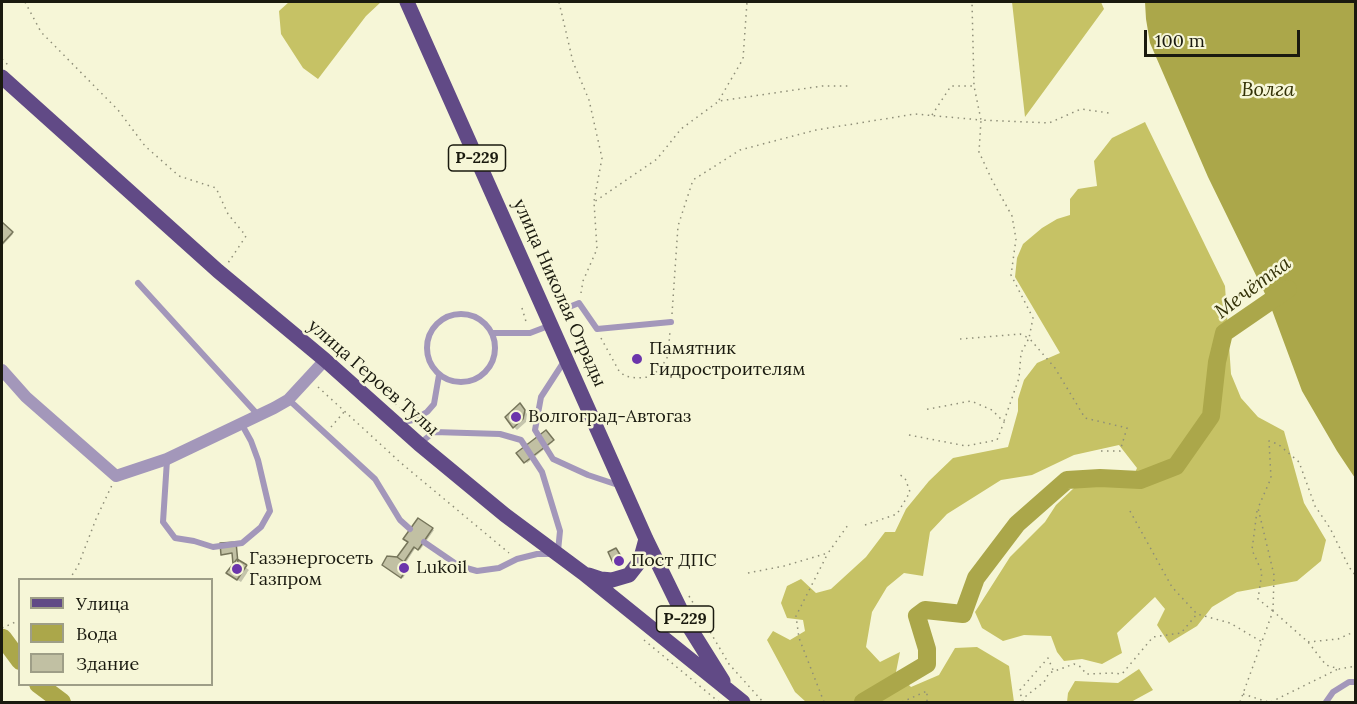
<!DOCTYPE html>
<meta charset="utf-8">
<style>
body{margin:0}
#map{position:relative;width:1357px;height:704px;overflow:hidden;background:#f6f6d7;font-family:Lora,serif}
canvas{display:block}
.frame{position:absolute;inset:0;border:3px solid #1a1a0f;pointer-events:none}
.legend{position:absolute;left:18px;top:578px;width:195px;height:108px;box-sizing:border-box;background:#f6f6d7;border:2px solid #9e9e87;margin:0;padding:8px 10px;list-style:none;font-size:18px;color:#1a1a0f}
.legend li{display:flex;align-items:center;gap:12px;height:30px}
.legend b{width:30px;border:2px solid #9e9e87}
.scale{position:absolute;left:1144px;top:30px;width:156px;height:27px;box-sizing:border-box;border:3px solid #1a1a0f;border-top:0;padding-left:8px;font-size:18px;line-height:21px;white-space:nowrap;color:#1a1a0f;-webkit-text-stroke:4px #f6f6d7;paint-order:stroke}
</style>
<div id="map">
<canvas width="1357" height="704"></canvas>
<div class="frame"></div>
<ul class="legend">
<li><b style="height:8px;background:#614a86"></b>Улица</li>
<li><b style="height:16px;background:#aba74a"></b>Вода</li>
<li><b style="height:16px;background:#c1c0a3"></b>Здание</li>
</ul>
<div class="scale">100 m</div>
</div>
<script>
const ctx = document.querySelector('canvas').getContext('2d');
ctx.lineJoin = 'round';
function fill(path, color) { ctx.fillStyle = color; ctx.fill(path, 'evenodd'); }
const poly = rows => new Path2D(rows.map(r => 'M' + r).join(''));
function strokePath(path, color, width, dash) { ctx.strokeStyle = color; ctx.lineWidth = width; ctx.lineCap = dash ? 'butt' : 'round'; ctx.setLineDash(dash || []); ctx.stroke(path); }
function drawText(font, color, halo, rows, align = 'center') {
  ctx.font = font + ' Lora,serif'; ctx.lineWidth = 5; ctx.setLineDash([]); ctx.textBaseline = 'middle'; ctx.strokeStyle = halo; ctx.fillStyle = color; for (const [text, x, y, turn = 0] of rows) {
    ctx.save(); ctx.translate(x, y); ctx.rotate((+turn || 0) * Math.PI / 180); ctx.textAlign = isNaN(turn) ? turn : align; if (halo) ctx.strokeText(text, 0, 0); ctx.fillText(text, 0, 0); ctx.restore();
  }
}
fill(poly([
 [289,2,381,2,366,16,318,79,303,68,281,34,279,11],
 [1012,2,1101,2,1104,9,1025,117],
 [1145,122,1225,286,1231,374,1241,398,1258,417,1284,431,1304,503,1326,540,1321,561,1297,581,1237,592,1212,607,1197,626,1169,643,1157,625,1165,609,1155,597,1117,633,1122,653,1102,664,1082,659,1064,661,1057,652,1051,636,1024,635,1003,641,982,628,975,612,1010,557,1045,522,1056,505,1075,487,1101,484,1129,487,1137,468,1119,445,1074,455,1032,475,1001,480,947,514,930,532,923,576,904,573,887,587,872,612,866,647,880,662,900,652,896,672,911,687,939,675,955,648,977,647,1009,666,1014,702,806,702,795,692,767,640,773,631,790,640,805,631,803,620,787,618,781,603,787,586,801,579,816,593,831,589,866,557,885,532,895,532,906,509,929,481,953,458,1008,447,1018,411,1018,399,1024,380,1037,363,1060,353,1015,277,1017,258,1023,244,1042,228,1057,219,1070,215,1070,199,1078,189,1097,186,1094,161,1112,138],
 [1139,669,1153,690,1131,702,1067,702,1068,693,1075,681,1118,683]
]), '#c6c265');
fill(poly([
 [1145,2,1355,2,1355,478,1337,451,1302,391,1269,302,1208,177,1150,43,1146,19]
]), '#aba74a');
fill(poly([
 [2,224,13,234,2,246],
 [523,408,527,414,526,422,517,430,514,427],
 [545,432,553,442,527,463,519,453],
 [419,520,434,530,420,550,416,547,405,564,408,570,403,578,384,565,398,559,409,542],
 [236,544,237,561,249,570,241,582,231,576,234,564,233,554,223,554]
]), '#0003');
strokePath(poly([
 [3,638,20,661],
 [38,684,62,702],
 [863,702,927,664,927,649,917,616,925,610,963,614,976,578,1017,524,1067,480,1100,478,1140,480,1176,466,1211,416,1217,362,1224,333,1288,289]
]), '#aba74a', 18);
const building = poly([
 [2,222,13,232,2,244,2,222],
 [520,403,525,410,523,419,513,428,505,417,520,403],
 [546,430,554,440,524,463,516,453,546,430],
 [418,518,433,528,418,550,414,547,404,562,397,557,408,542,403,539,418,518],
 [236,542,238,563,233,564,232,553,221,555,220,543,236,542],
 [616,548,622,558,613,563,608,552,616,548],
 [387,556,397,557,404,562,407,568,401,578,382,565,387,556],
 [237,559,247,565,237,580,226,573,237,559]
]);
fill(building, '#c1c0a3');
strokePath(building, '#76755a', 1.5);
strokePath(poly([
 [25,2,41,32,118,110,145,146,179,176,216,188,228,214,246,236,228,263],
 [559,2,573,62,589,100,602,158,594,201],
 [2,59,8,65],
 [719,100,743,59,747,2],
 [932,115,951,86,972,86],
 [581,293,583,281,597,249,594,202,657,159,681,129,719,101,822,86,850,86],
 [522,308,527,325],
 [672,314,678,226,693,180,740,150,816,130,915,114,981,120,974,86,972,2],
 [601,338,619,371,625,376,637,378,650,377,661,368,668,356,670,331],
 [960,339,1020,334,1029,338,1021,353,1019,378,1004,421],
 [318,387,401,463,509,553],
 [377,388,405,412],
 [331,427,344,412],
 [909,435,966,446,997,440,1004,422,992,410,971,401,923,410],
 [1101,451,1120,451,1127,428,1085,418,1055,368,1029,338,1033,318,1011,275,1016,239,1012,216,992,180,979,152,981,120,1049,123,1081,109,1109,113],
 [1130,511,1172,587,1197,614,1230,623,1262,642],
 [1257,511,1252,550,1262,572,1258,599,1273,611],
 [865,525,897,514,910,492,905,478,897,473],
 [748,573,784,566,828,553,848,525],
 [69,580,78,566,96,519,112,485],
 [689,596,729,664,763,702],
 [1273,611,1274,575,1258,508,1271,478,1269,441,1278,444,1299,462,1315,506,1330,528,1349,567,1356,576],
 [2,628,20,620],
 [644,640,719,702],
 [1308,642,1338,639,1356,631],
 [1243,694,1268,702],
 [824,702,799,638,796,616,828,553],
 [902,702,927,691,927,702],
 [1022,702,1020,690,1048,658,1053,670],
 [1023,702,1026,696,1044,682,1049,673,1074,664,1081,667,1086,674,1110,673,1122,674,1153,637,1181,633,1197,614],
 [1240,702,1273,611,1308,642,1326,665,1339,669,1356,666],
 [1271,702,1338,669]
]), '#8e8e78', 1.5, [1.5, 4.5]);
strokePath(poly([
 [138,283,259,416],
 [564,309,579,303,597,329,671,322],
 '427 348a34 34 0 1 1 68 0a34 34 0 1 1-68 0Z',
 [493,333,530,333,551,325],
 [565,360,541,397,535,430,553,459,588,475,618,485],
 [289,400,375,479,400,520,410,529],
 [399,423,413,420,427,412,434,404,439,375],
 [419,444,434,432,500,434,521,440,542,472,560,531,558,551],
 [167,460,163,522,175,538,194,541,213,547,242,543,261,527,270,511,258,460,251,441,241,423],
 [424,542,459,566,477,571,499,568,517,559,537,554,550,554],
 [1326,702,1333,692,1349,682,1356,682]
]), '#a397ba', 6);
strokePath(poly([
 [2,370,26,397,116,476,167,459,274,408,288,400,325,360]
]), '#a397ba', 12);
strokePath(poly([
 [407,2,646,539,688,625,723,681],
 [2,77,218,271,325,360,419,444,505,515,583,573,743,702],
 [589,575,601,579,612,580,629,575,640,561,646,539]
]), '#614a86', 15);
for (const [x, y, r, color] of [
 [637,359,6,"#6b35ab"],
 [516,417,6,"#6b35ab"],
 [619,561,6,"#6b35ab"],
 [404,568,6,"#6b35ab"],
 [237,569,6,"#6b35ab"]
]) { const dot = new Path2D(); dot.arc(x, y, r, 0, 2 * Math.PI); ctx.fillStyle = color; ctx.fill(dot); strokePath(dot, '#f6f6d7', 2); }
for (const [x, y, w] of [
 [477,158,57],
 [685,619,57]
]) { const box = new Path2D(); box.roundRect(x - w / 2, y - 13, w, 26, 4.5); ctx.fillStyle = '#f6f6d7'; ctx.fill(box); strokePath(box, '#1a1a0f', 1.5); }
drawText('bold 16px', '#1a1a0f', null, [
 ["Р-229",477,158],
 ["Р-229",685,619]
]);
drawText('18px', '#1a1a0f', '#f6f6d7', [
 ["улица Николая Отрады",559,293,66],
 ["улица Героев Тулы",373,378,41]
]);
drawText('18px', '#1a1a0f', '#f6f6d7', [
 ["Памятник",649,349],
 ["Гидростроителям",649,370],
 ["Волгоград-Автогаз",528,417],
 ["Газэнергосеть",249,559],
 ["Газпром",249,580],
 ["Пост ДПС",631,561],
 ["Lukoil",416,568]
], 'left');
drawText('italic 20px', '#333107', '#f6f6d7', [
 ["Волга",1268,90],
 ["Мечётка",1253,288,-37]
]);
</script>
